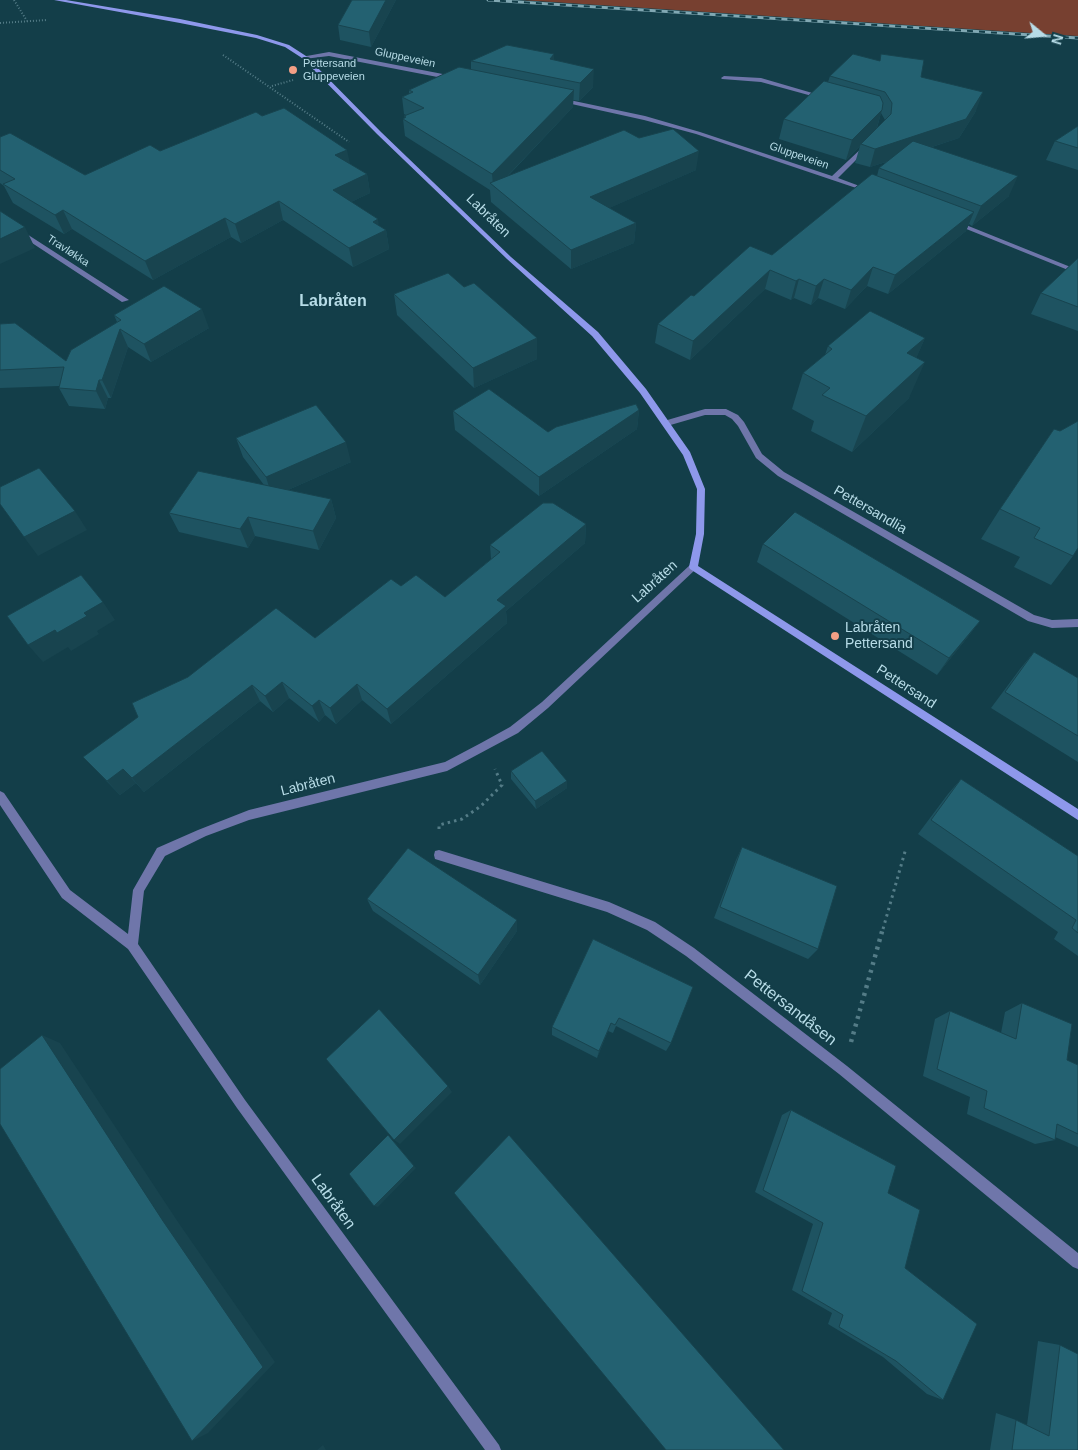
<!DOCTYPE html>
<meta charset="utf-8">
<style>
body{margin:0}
#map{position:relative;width:1078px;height:1450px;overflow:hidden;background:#133e49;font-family:Arial,sans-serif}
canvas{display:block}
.north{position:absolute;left:1018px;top:10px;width:50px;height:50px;-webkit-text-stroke:4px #133e49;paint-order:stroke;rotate:107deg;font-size:14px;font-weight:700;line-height:20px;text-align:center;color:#b7dce7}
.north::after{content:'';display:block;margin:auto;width:18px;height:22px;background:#b7dce7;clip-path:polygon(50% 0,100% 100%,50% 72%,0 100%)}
</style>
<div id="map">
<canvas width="1078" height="1450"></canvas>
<div class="north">N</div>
</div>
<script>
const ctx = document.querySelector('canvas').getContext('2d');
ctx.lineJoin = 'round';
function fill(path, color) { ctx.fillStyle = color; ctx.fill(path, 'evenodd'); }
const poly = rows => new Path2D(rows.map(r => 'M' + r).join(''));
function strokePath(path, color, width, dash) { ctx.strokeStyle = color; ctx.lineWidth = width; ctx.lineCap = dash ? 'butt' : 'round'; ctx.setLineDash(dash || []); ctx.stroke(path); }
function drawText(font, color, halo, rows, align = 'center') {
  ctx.font = font + ' Arial,sans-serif'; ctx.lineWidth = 4; ctx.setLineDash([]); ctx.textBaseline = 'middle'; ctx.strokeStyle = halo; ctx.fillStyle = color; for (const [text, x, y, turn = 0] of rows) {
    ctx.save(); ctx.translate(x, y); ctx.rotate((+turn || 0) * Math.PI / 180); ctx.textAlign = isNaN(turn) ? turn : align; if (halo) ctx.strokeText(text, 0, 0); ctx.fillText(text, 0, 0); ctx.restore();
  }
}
fill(poly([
 [521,0,1078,0,1078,36]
]), '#774030');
strokePath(poly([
 [14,0,27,21],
 [0,23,47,20],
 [223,55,349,142],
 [272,86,293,80]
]), '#547c87', 2, [1, 2]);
strokePath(poly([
 [439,829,439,825,462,819,481,806,502,785,495,769],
 [883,929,906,848]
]), '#547c87', 3, [2.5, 4]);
strokePath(poly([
 [851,1042,883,928]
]), '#547c87', 4.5, [3, 5]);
fill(poly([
 [329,52,453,76,456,78,453,80,329,56,304,59,301,57,329,52],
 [724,76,761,78,826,97,823,99,761,82,722,79,721,78,724,76],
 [560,98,645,116,700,132,832,176,865,145,869,145,869,147,838,178,873,191,868,192,696,134,644,120,558,101,558,99,560,98],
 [0,217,2,218,129,300,122,302,0,222,0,217],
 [956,221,1078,270,1078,274,954,224,954,222,956,221],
 [705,409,726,409,738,415,744,422,762,454,784,472,1034,615,1052,620,1078,619,1078,627,1052,628,1028,621,778,476,756,458,738,426,732,419,725,415,705,415,667,426,663,423,664,421,705,409],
 [693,564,696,565,697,567,696,569,548,708,518,733,447,771,249,820,206,836,165,856,144,891,138,944,245,1100,499,1445,501,1450,485,1450,237,1108,128,949,62,898,0,805,0,791,4,793,70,890,128,934,133,890,157,848,198,830,249,810,445,762,481,743,510,727,542,702,690,565,693,564],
 [439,850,609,902,655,922,694,948,847,1066,1078,1253,1078,1269,1073,1267,839,1074,686,956,647,930,607,912,435,859,434,855,435,851,439,850]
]), '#6f76aa');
fill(poly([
 [54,0,66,0,180,19,257,35,289,45,306,56,381,132,511,257,598,332,646,389,690,452,705,489,704,534,698,566,1078,809,1078,820,690,569,689,567,696,534,697,489,683,455,640,393,592,336,507,259,377,134,302,58,285,47,256,38,180,23,54,0]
]), '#8e98eb');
const rail = poly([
 [488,0,1078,38]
]);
strokePath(rail, '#81a8b3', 3);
strokePath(rail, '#133e49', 2, [6]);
fill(poly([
 [352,0,396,0,371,47,340,40,338,25],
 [554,60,593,87,579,101,573,100,573,107,508,176,639,138,696,170,609,208,636,223,634,243,571,269,491,202,490,190,405,136,403,119,405,118,404,116,406,115,404,114,402,97,409,94,409,90,471,70,471,61],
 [830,76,921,77,976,111,959,138,932,147,1009,196,972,226,969,224,966,231,888,294,867,286,845,309,818,298,811,305,794,298,791,300,765,289,690,360,655,343,658,324,694,296,772,255,877,176,879,168,886,162,870,167,855,163,860,146,846,160,779,139,784,119,828,82],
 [881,113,885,120,877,128],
 [262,116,350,164,367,174,370,193,351,202,379,226,386,230,389,249,353,267,283,220,241,243,231,237,153,280,72,229,64,234,13,203,4,186,0,183,0,137,85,175,160,151],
 [1078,126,1078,170,1046,160,1055,141],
 [1078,258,1078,331,1031,314,1041,293],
 [464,287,537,338,537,359,474,388,397,315,394,294],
 [114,315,209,328,151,362,128,347,111,398,108,398,105,409,69,406,59,388,59,386,0,388,0,324,66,361,117,322],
 [925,338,916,358,909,398,852,452,811,431,814,421,792,409,803,373,825,355,828,346],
 [639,410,637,429,539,496,455,430,453,411,548,432],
 [1054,429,1073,556,1051,585,1014,567,1020,557,981,539,1000,509],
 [236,438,351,462,288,490,331,499,336,518,319,550,255,536,248,548,179,532,169,513,264,485,243,457],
 [586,524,585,543,506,611,507,623,391,724,362,700,336,724,325,715,319,722,289,698,273,712,260,701,144,792,136,783,120,795,83,757,315,638,445,597,491,559,490,545],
 [763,544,980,621,967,638,937,675,757,562],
 [1034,652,1078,678,1078,762,991,708,1020,669],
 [511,771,567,788,536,809,511,779],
 [961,779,1078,856,1078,956,1054,939,1058,932,918,834,948,794],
 [742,847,818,949,808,959,714,918,736,860],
 [367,899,517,931,480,985,373,911],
 [593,939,671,1043,666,1051,616,1026,613,1033,608,1031,597,1058,552,1035,552,1027],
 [1022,1003,1067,1060,1078,1065,1078,1147,1055,1137,1055,1140,1035,1144,967,1114,970,1097,923,1076,935,1019,950,1011,1001,1033,1005,1012],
 [791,1110,888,1193,905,1268,943,1400,927,1394,883,1357,828,1324,832,1313,792,1290,813,1224,755,1192,782,1115],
 [1038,1341,1060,1345,1078,1450,990,1450,996,1413,1016,1420,1027,1425]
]), '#1e5361');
fill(poly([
 [386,0,396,0,371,47,369,32],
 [554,54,554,72,550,59],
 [594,69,593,87,579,101,580,83],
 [574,90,573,107,496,188,493,185,492,174],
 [983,92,976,111,959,138,870,167,875,149],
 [882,110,876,130,861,144,860,146,846,160,852,140],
 [347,150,351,168,335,155],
 [699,151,696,170,589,217,590,197],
 [367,174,370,193,336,209,333,190],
 [1018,176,1009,196,972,226,981,206],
 [279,201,283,220,241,243,235,224],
 [63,210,72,229,64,234,55,215],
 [974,212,966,231,888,294,895,275],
 [225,218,231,237,153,280,145,261],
 [378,219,380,233,386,230,389,249,353,267,349,248,373,222],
 [636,223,634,243,571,269,571,250],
 [25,227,35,248,0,264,0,239],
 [873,267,867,286,845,309,851,290],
 [770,270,765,289,690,360,693,341],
 [799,279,794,298,791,300,796,281],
 [824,279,818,298,811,305,816,286],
 [202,309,209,328,151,362,144,344],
 [120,329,128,347,111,398,102,380],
 [537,338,537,359,474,388,473,368],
 [925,338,909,375,907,353],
 [925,362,909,398,852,452,866,416],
 [99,380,108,398,105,409,96,391],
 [639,410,637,429,539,496,539,477],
 [346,442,351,462,272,497,266,477],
 [331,499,336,518,319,550,313,531],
 [75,511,87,530,38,556,24,537],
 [248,517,255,536,248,548,240,529],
 [586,524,585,543,506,611,507,623,391,724,387,709,497,600],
 [103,602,115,620,97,631,99,634,71,651,68,647,43,662,28,645],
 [980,621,967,638,937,675,949,658],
 [282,682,289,698,273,712,265,696],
 [357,684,362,700,336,724,330,708],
 [252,685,260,701,144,792,132,778],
 [319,700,325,715,319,722,312,706],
 [123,769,136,783,120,795,107,781],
 [567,781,567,788,536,809,535,801],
 [517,920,517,931,480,985,478,975],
 [611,1023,608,1031,597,1058,599,1051],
 [42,1035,60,1043,178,1222,275,1362,208,1433,192,1441,163,1221],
 [448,1086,452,1092,400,1144,394,1140],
 [388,1135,391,1138,416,1168,378,1207,374,1206],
 [323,1445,326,1450,317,1450]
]), '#18444f');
const building = poly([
 [352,0,386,0,369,32,338,25,352,0],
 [507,45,554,54,550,59,594,69,580,83,471,61,507,45],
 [853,54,880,61,881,54,924,60,921,77,983,92,966,119,875,149,861,144,891,114,892,103,885,92,830,76,853,54],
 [459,67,574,90,492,174,403,119,406,117,404,116,424,108,402,97,413,92,409,90,459,67],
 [824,81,880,96,883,103,882,110,852,140,784,119,824,81],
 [284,108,347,150,335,155,367,174,333,190,378,219,373,222,386,230,349,248,279,201,235,224,225,218,145,261,63,210,55,215,3,184,15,179,0,170,0,137,10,133,85,175,150,145,160,151,256,112,262,116,284,108],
 [1078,126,1078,148,1055,141,1078,126],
 [673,129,699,151,590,197,636,223,571,250,490,183,624,130,639,138,673,129],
 [913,141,1018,176,981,206,879,168,913,141],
 [872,174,974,212,895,275,873,267,851,290,824,279,816,286,799,279,796,281,770,270,693,341,658,324,691,295,694,296,750,246,772,255,872,174],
 [0,211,25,227,0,239,0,211],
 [1078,258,1078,307,1041,293,1078,258],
 [448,273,464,287,474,283,537,338,473,368,394,294,448,273],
 [164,286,202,309,144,344,120,329,102,380,99,380,96,391,59,388,64,367,0,370,0,324,15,323,66,361,71,350,121,320,114,315,164,286],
 [870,311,925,338,907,353,925,362,866,416,822,395,830,388,803,373,832,349,828,346,870,311],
 [489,389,548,432,556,427,636,404,639,410,539,477,453,411,489,389],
 [316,405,346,442,266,477,236,438,316,405],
 [1078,421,1078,548,1073,556,1034,538,1040,528,1000,509,1054,429,1060,431,1078,421],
 [39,468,75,511,24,537,0,504,0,487,39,468],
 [198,471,331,499,313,531,248,517,240,529,169,513,198,471],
 [543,503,553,503,586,524,497,600,506,606,387,709,357,684,330,708,319,700,312,706,282,682,265,696,252,685,132,778,123,769,107,781,83,757,138,717,132,703,188,677,276,608,315,638,391,579,401,586,416,575,445,597,500,552,490,545,543,503],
 [795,512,980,621,949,658,763,544,795,512],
 [81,575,103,602,84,613,87,616,57,633,55,630,28,645,7,616,81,575],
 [1034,652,1078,678,1078,736,1005,692,1034,652],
 [542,751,567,781,535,801,511,771,542,751],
 [961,779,1078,856,1078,933,1072,928,1076,920,931,820,961,779],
 [742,847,837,886,818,949,720,907,742,847],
 [408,848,517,920,478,975,367,899,408,848],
 [593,939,693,987,671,1043,619,1018,615,1025,611,1023,599,1051,552,1027,593,939],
 [1022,1003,1072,1024,1067,1060,1078,1065,1078,1134,1057,1124,1055,1140,984,1108,987,1091,937,1069,950,1011,1016,1039,1022,1003],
 [379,1009,448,1086,394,1140,326,1059,379,1009],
 [42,1035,163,1221,263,1367,192,1441,0,1124,0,1069,42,1035],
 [791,1110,896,1166,888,1193,920,1210,905,1268,977,1324,943,1400,896,1361,839,1327,843,1315,802,1291,823,1223,763,1190,791,1110],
 [388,1135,414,1166,374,1206,349,1174,388,1135],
 [509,1135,784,1450,666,1450,454,1193,509,1135],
 [1060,1345,1078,1354,1078,1450,1012,1450,1016,1420,1049,1436,1060,1345]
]);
fill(building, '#236171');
strokePath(building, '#18444f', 1);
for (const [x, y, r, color] of [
 [293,70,5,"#f39f85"],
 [835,636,5,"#f39f85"]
]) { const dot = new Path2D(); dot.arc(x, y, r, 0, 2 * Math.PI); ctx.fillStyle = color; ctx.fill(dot); strokePath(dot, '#133e49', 2); }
drawText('11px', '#b7dce7', '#133e49', [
 ["Gluppeveien",405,58,12],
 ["Gluppeveien",799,156,19],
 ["Travløkka",68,251,33]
]);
drawText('11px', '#b7dce7', '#133e49', [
 ["Pettersand",303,64],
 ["Gluppeveien",303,77]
], 'left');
drawText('14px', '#b7dce7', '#133e49', [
 ["Labråten",488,216,44],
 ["Pettersandlia",870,510,30],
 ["Labråten",655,582,-42],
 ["Pettersand",906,687,33],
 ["Labråten",308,785,-14]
]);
drawText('14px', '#b7dce7', '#133e49', [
 ["Labråten",845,628],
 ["Pettersand",845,644]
], 'left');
drawText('bold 16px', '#b7dce7', '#133e49', [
 ["Labråten",333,302]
]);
drawText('16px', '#b7dce7', '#133e49', [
 ["Pettersandåsen",790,1008,38],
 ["Labråten",333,1202,54]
]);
</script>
